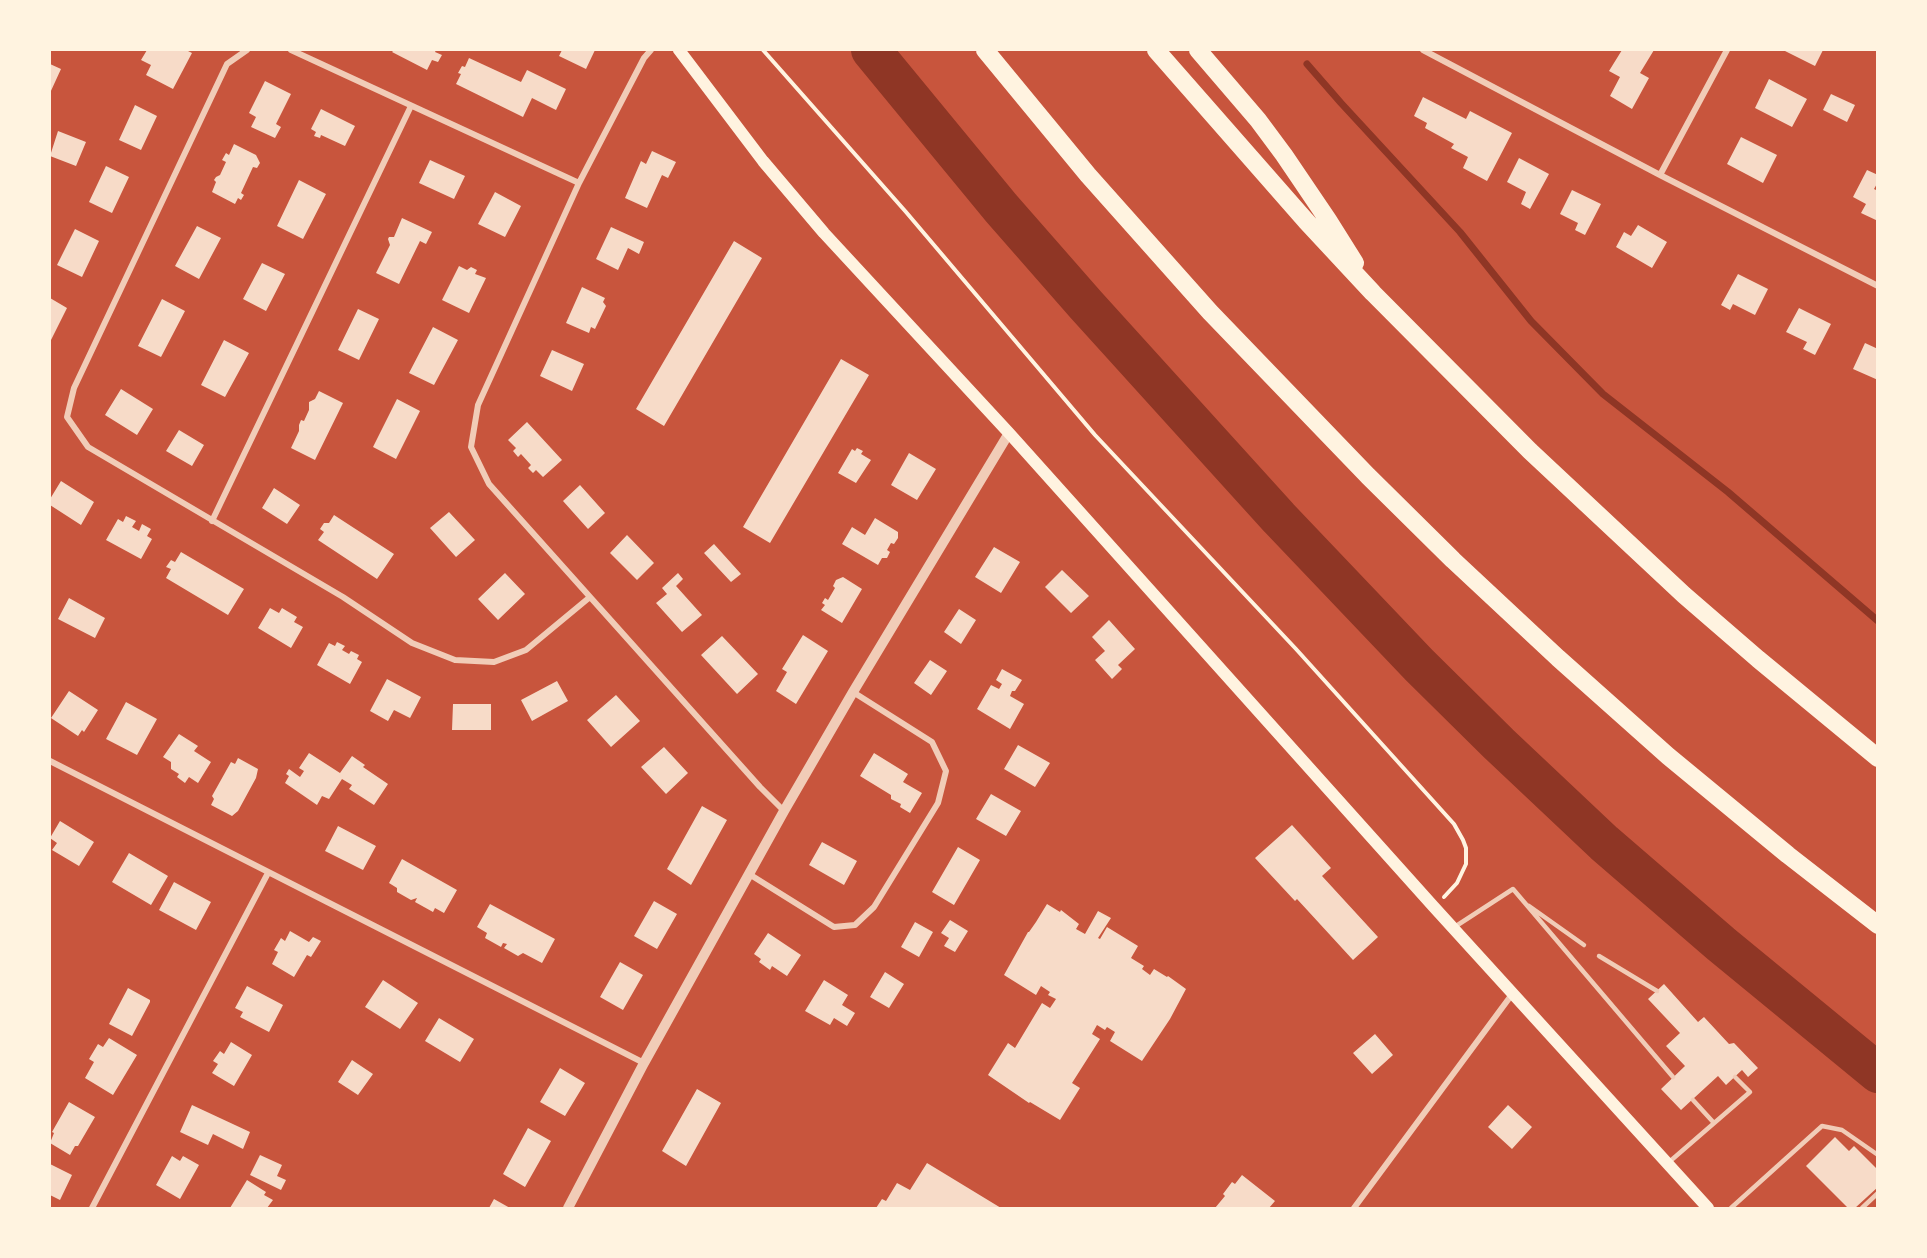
<!DOCTYPE html>
<style>
body{margin:0}
#map{position:relative;width:1927px;height:1258px;overflow:hidden;background:#c8553d;font-family:"DM Sans",sans-serif}
canvas{display:block}
.frame{position:absolute;inset:0;border:51px solid #fff3e0;pointer-events:none}
</style>
<div id="map">
<canvas width="1927" height="1258"></canvas>
<div class="frame"></div>
</div>
<script>
const ctx = document.querySelector('canvas').getContext('2d');
ctx.lineJoin = 'round';
const poly = rows => new Path2D(rows.map(r => 'M' + r).join(''));
function strokePath(path, color, width, dash) { ctx.strokeStyle = color; ctx.lineWidth = width; ctx.lineCap = dash ? 'butt' : 'round'; ctx.setLineDash(dash || []); ctx.stroke(path); }
function fill(path, color) { ctx.fillStyle = color; ctx.fill(path, 'evenodd'); }
strokePath(poly([
 [1307,64,1341,103,1460,232,1531,321,1603,394,1728,492,1878,621]
]), '#8f3625', 7);
strokePath(poly([
 [871,50,1001,208,1086,305,1279,518,1419,665,1499,744,1604,843,1721,944,1878,1073]
]), '#8f3625', 40);
fill(poly([
 [147,50,158,51,159,50,186,50,192,53,173,89,146,75,151,65,141,60],
 [394,50,436,50,435,52,442,55,438,62,432,60,427,70,392,52],
 [562,50,595,50,586,69,559,56],
 [1622,50,1654,50,1640,73,1649,78,1632,109,1610,96,1620,77,1609,71],
 [1786,50,1823,50,1815,66,1785,51],
 [469,58,521,82,527,70,566,89,556,110,532,98,523,117,456,84,461,74,458,73,462,66,465,67],
 [50,64,61,69,50,93],
 [1769,79,1807,99,1792,127,1755,108],
 [265,81,291,94,276,124,281,127,275,138,251,127,256,117,249,113],
 [1831,94,1855,105,1847,122,1823,110],
 [1423,97,1466,119,1470,111,1512,133,1487,181,1463,168,1468,157,1451,148,1454,144,1425,128,1427,123,1414,116],
 [135,105,157,116,141,150,119,140],
 [321,109,355,126,345,146,321,135,320,138,314,136,316,132,311,129],
 [58,131,86,142,76,166,50,156],
 [1741,137,1777,155,1763,183,1727,164],
 [234,144,256,155,260,163,257,168,253,167,241,193,244,195,241,200,238,198,235,204,212,192,216,182,214,180,216,177,220,175,226,162,222,160,226,153,229,155],
 [652,151,676,162,668,178,662,175,647,208,625,198,641,161,646,164],
 [1519,158,1549,174,1530,209,1521,204,1526,192,1507,182],
 [430,160,465,176,454,199,419,183],
 [106,166,129,177,112,213,89,202],
 [1867,170,1878,175,1878,182,1874,189,1878,191,1878,221,1861,213,1866,204,1853,197],
 [299,180,326,194,303,239,277,226],
 [1572,190,1601,204,1585,235,1575,230,1578,223,1560,214],
 [495,192,521,206,505,237,478,224],
 [402,218,432,232,426,244,420,241,399,284,376,273,390,245,388,239,389,237,394,237],
 [1638,225,1667,242,1652,268,1616,247,1624,232,1631,236],
 [197,226,221,238,199,279,175,266],
 [611,227,644,242,639,254,628,248,618,270,596,259],
 [75,229,99,241,82,277,57,265],
 [734,241,762,258,664,426,636,409],
 [262,263,285,274,266,311,243,299],
 [459,266,467,270,471,267,477,270,475,274,486,278,469,313,442,300],
 [1738,274,1768,289,1755,315,1733,304,1730,310,1721,305],
 [582,287,605,298,603,302,606,306,595,329,591,327,589,333,566,323],
 [50,298,67,308,50,342],
 [162,299,185,311,161,357,138,346],
 [1799,308,1831,324,1815,355,1803,349,1807,342,1786,332],
 [358,309,379,319,359,360,338,350],
 [433,327,458,340,434,385,409,373],
 [224,340,249,353,225,397,201,385],
 [1865,343,1878,349,1878,380,1853,369],
 [552,350,584,364,572,391,540,376],
 [841,359,869,375,770,543,743,527],
 [121,389,153,409,137,435,105,415],
 [319,391,343,403,315,460,291,448,299,431,299,425,301,420,304,421,309,410,309,402,315,399],
 [397,399,420,411,396,459,373,447],
 [527,422,562,460,543,477,536,470,533,473,528,468,531,465,521,454,518,457,513,451,516,448,508,440],
 [179,430,204,445,192,466,166,451],
 [857,448,863,451,861,454,871,460,856,483,838,473,852,449,855,451],
 [909,453,936,469,917,500,891,485],
 [61,481,94,502,81,525,50,505,50,499],
 [580,485,605,513,588,529,563,501],
 [274,488,300,505,287,524,262,508],
 [449,512,475,540,456,557,430,528],
 [334,515,394,554,377,579,318,540,324,532,320,529,324,523,329,523],
 [126,516,136,521,132,527,139,531,142,524,151,529,147,536,152,539,141,559,106,540,118,519,123,522],
 [875,518,898,532,898,538,894,544,891,543,887,550,890,552,887,558,882,558,878,565,842,544,852,527,865,535],
 [627,535,654,563,637,580,610,553],
 [714,544,741,574,731,582,704,553],
 [994,547,1020,562,1001,593,975,577],
 [181,552,244,589,228,615,166,578,171,569,166,567,171,560,175,562],
 [1062,570,1089,596,1071,613,1045,587],
 [505,573,525,594,498,620,478,599],
 [678,573,683,579,676,586,702,615,682,632,656,603,667,594,662,588],
 [843,577,862,589,842,623,821,610,825,605,822,603,825,598,828,600,835,588,833,586,836,580],
 [69,598,105,618,95,638,58,619],
 [270,608,279,613,282,608,297,617,294,622,303,627,291,648,258,628],
 [959,609,976,620,961,644,944,632],
 [1109,620,1135,649,1118,665,1122,669,1112,679,1095,660,1105,651,1092,637],
 [803,635,828,651,796,704,776,691,787,672,782,669],
 [722,636,758,674,737,694,701,655],
 [337,642,345,646,342,650,349,654,351,651,359,655,357,659,362,662,350,684,317,665,329,643,335,646],
 [930,660,947,671,931,695,914,683],
 [1002,669,1022,680,1015,691,1012,691,1010,696,1024,704,1010,729,977,709,991,685,999,689,1002,684,996,680],
 [387,679,421,697,410,718,394,710,388,721,370,711],
 [557,681,568,701,532,721,521,700],
 [69,691,98,710,84,732,82,730,78,736,51,718],
 [616,695,640,721,611,747,587,720],
 [126,702,157,719,137,755,106,739],
 [453,704,491,704,491,730,452,730],
 [179,734,198,746,194,751,211,762,198,783,189,777,185,783,177,777,179,774,171,769,171,762,163,757],
 [1018,745,1050,763,1035,787,1004,769],
 [664,747,688,773,666,794,641,767],
 [309,753,340,773,352,756,365,765,363,767,388,784,374,805,349,789,352,785,342,779,329,799,322,796,317,805,285,783,289,776,286,774,289,769,300,777,304,771,299,768],
 [874,753,908,774,903,782,922,793,910,813,900,807,901,804,891,799,891,795,860,776],
 [238,758,258,769,256,778,238,811,232,816,211,805,214,799,212,796,231,762,235,764],
 [991,794,1021,811,1006,836,976,819],
 [702,806,727,820,691,885,667,869],
 [60,821,94,842,79,866,52,850,57,843,50,838],
 [1292,825,1331,868,1322,876,1378,937,1353,960,1297,899,1295,901,1255,858],
 [338,826,376,846,363,870,325,851],
 [822,842,857,861,844,885,809,865],
 [958,847,980,860,954,905,932,892],
 [129,853,168,876,151,905,112,882],
 [402,859,457,890,444,913,435,908,433,912,415,902,417,898,411,900,397,892,397,888,389,883],
 [174,882,211,902,196,930,159,910],
 [654,901,677,914,657,949,634,936],
 [490,904,555,939,542,963,523,953,518,956,504,948,507,944,503,943,501,947,485,938,487,933,477,927],
 [1047,904,1060,912,1061,910,1079,924,1076,929,1085,934,1098,911,1111,918,1098,938,1100,939,1107,927,1138,946,1131,958,1144,966,1142,969,1150,975,1154,969,1167,977,1168,976,1186,989,1170,1019,1142,1061,1110,1041,1115,1032,1107,1027,1105,1030,1097,1025,1092,1034,1100,1039,1072,1083,1080,1088,1060,1120,1030,1102,1029,1103,988,1075,1008,1043,1015,1048,1042,1003,1050,1008,1056,999,1048,995,1050,992,1041,986,1036,995,1004,975,1028,932,1029,932,1036,922],
 [950,920,968,931,955,952,944,946,949,938,941,933],
 [915,922,933,932,919,957,901,947],
 [290,931,309,942,313,937,321,941,311,957,307,955,294,977,272,964,278,952,274,950,281,938,285,941],
 [768,933,801,955,787,976,772,966,770,970,759,962,761,959,754,954],
 [620,962,643,975,623,1010,600,997],
 [885,972,904,984,889,1008,870,997],
 [383,980,418,1003,400,1029,365,1007],
 [824,980,848,995,842,1005,855,1013,847,1026,834,1018,830,1025,805,1011],
 [1664,984,1698,1022,1704,1017,1729,1044,1734,1043,1758,1068,1748,1077,1742,1070,1726,1085,1718,1076,1681,1110,1661,1089,1685,1066,1666,1046,1680,1033,1648,999],
 [247,986,283,1005,269,1032,240,1017,243,1012,235,1008],
 [128,988,150,1000,150,1002,132,1036,109,1024],
 [439,1018,474,1039,460,1062,425,1041],
 [1375,1034,1393,1055,1372,1074,1353,1053],
 [109,1038,137,1055,113,1095,85,1078,94,1062,89,1059,98,1044,103,1047],
 [231,1042,252,1055,234,1086,212,1073,218,1064,213,1061,220,1051,224,1054],
 [352,1060,373,1074,358,1095,338,1082],
 [560,1068,585,1083,565,1116,540,1102],
 [697,1089,721,1103,686,1166,662,1151],
 [69,1102,95,1117,78,1146,75,1146,70,1155,50,1143,54,1133,52,1132],
 [192,1105,250,1132,243,1149,213,1134,208,1145,180,1132],
 [1508,1105,1532,1127,1512,1149,1488,1127],
 [528,1128,551,1141,525,1187,503,1174],
 [1835,1137,1849,1151,1854,1146,1878,1170,1878,1187,1855,1208,1848,1208,1806,1166],
 [260,1155,282,1165,277,1176,286,1180,281,1190,250,1175],
 [172,1156,180,1161,183,1156,199,1165,180,1199,156,1185],
 [927,1163,1001,1208,876,1208,882,1199,886,1201,897,1183,910,1190],
 [50,1164,72,1175,60,1200,50,1195],
 [1242,1175,1275,1201,1269,1208,1215,1208,1225,1196,1223,1194,1232,1182,1235,1184],
 [247,1180,266,1192,264,1195,273,1200,267,1208,230,1208],
 [494,1199,510,1208,489,1208]
]), '#f7dbc8');
strokePath(poly([
 [763,50,906,212,1095,435,1296,649,1454,824,1463,840,1466,848,1466,864,1457,883,1444,897]
]), '#fff3e0', 4);
strokePath(poly([
 [1529,906,1584,945],
 [1453,928,1513,889,1673,1077],
 [1599,956,1657,991],
 [1693,1100,1714,1123],
 [1668,1163,1750,1092,1735,1077],
 [1731,1208,1822,1126,1842,1130,1878,1155],
 [1862,1208,1878,1193]
]), '#f1ccb7', 4.5);
strokePath(poly([
 [247,50,227,64,74,388,67,417,88,447,343,597,412,643,455,660,494,662,526,650,590,597],
 [291,50,579,183],
 [651,50,644,58,579,183,478,405,471,447,489,484,760,787,784,811],
 [1423,50,1660,175,1878,286],
 [1660,175,1727,50],
 [212,521,411,106],
 [50,761,644,1063],
 [749,874,834,927,855,925,874,907,938,803,946,771,932,742,853,692],
 [92,1208,268,873],
 [1354,1208,1513,993]
]), '#f1ccb7', 6);
strokePath(poly([
 [568,1208,644,1063,784,811,853,692,1009,433]
]), '#f1ccb7', 10);
strokePath(poly([
 [679,50,763,161,824,233,1009,433,1433,906,1708,1208]
]), '#fff3e0', 12);
strokePath(poly([
 [985,50,1088,175,1210,312,1368,476,1453,560,1558,658,1668,756,1788,855,1878,925],
 [1156,50,1306,221,1373,293,1530,451,1684,595,1758,659,1878,758],
 [1198,50,1258,120,1284,155,1328,220,1355,263]
]), '#fff3e0', 18);
</script>
